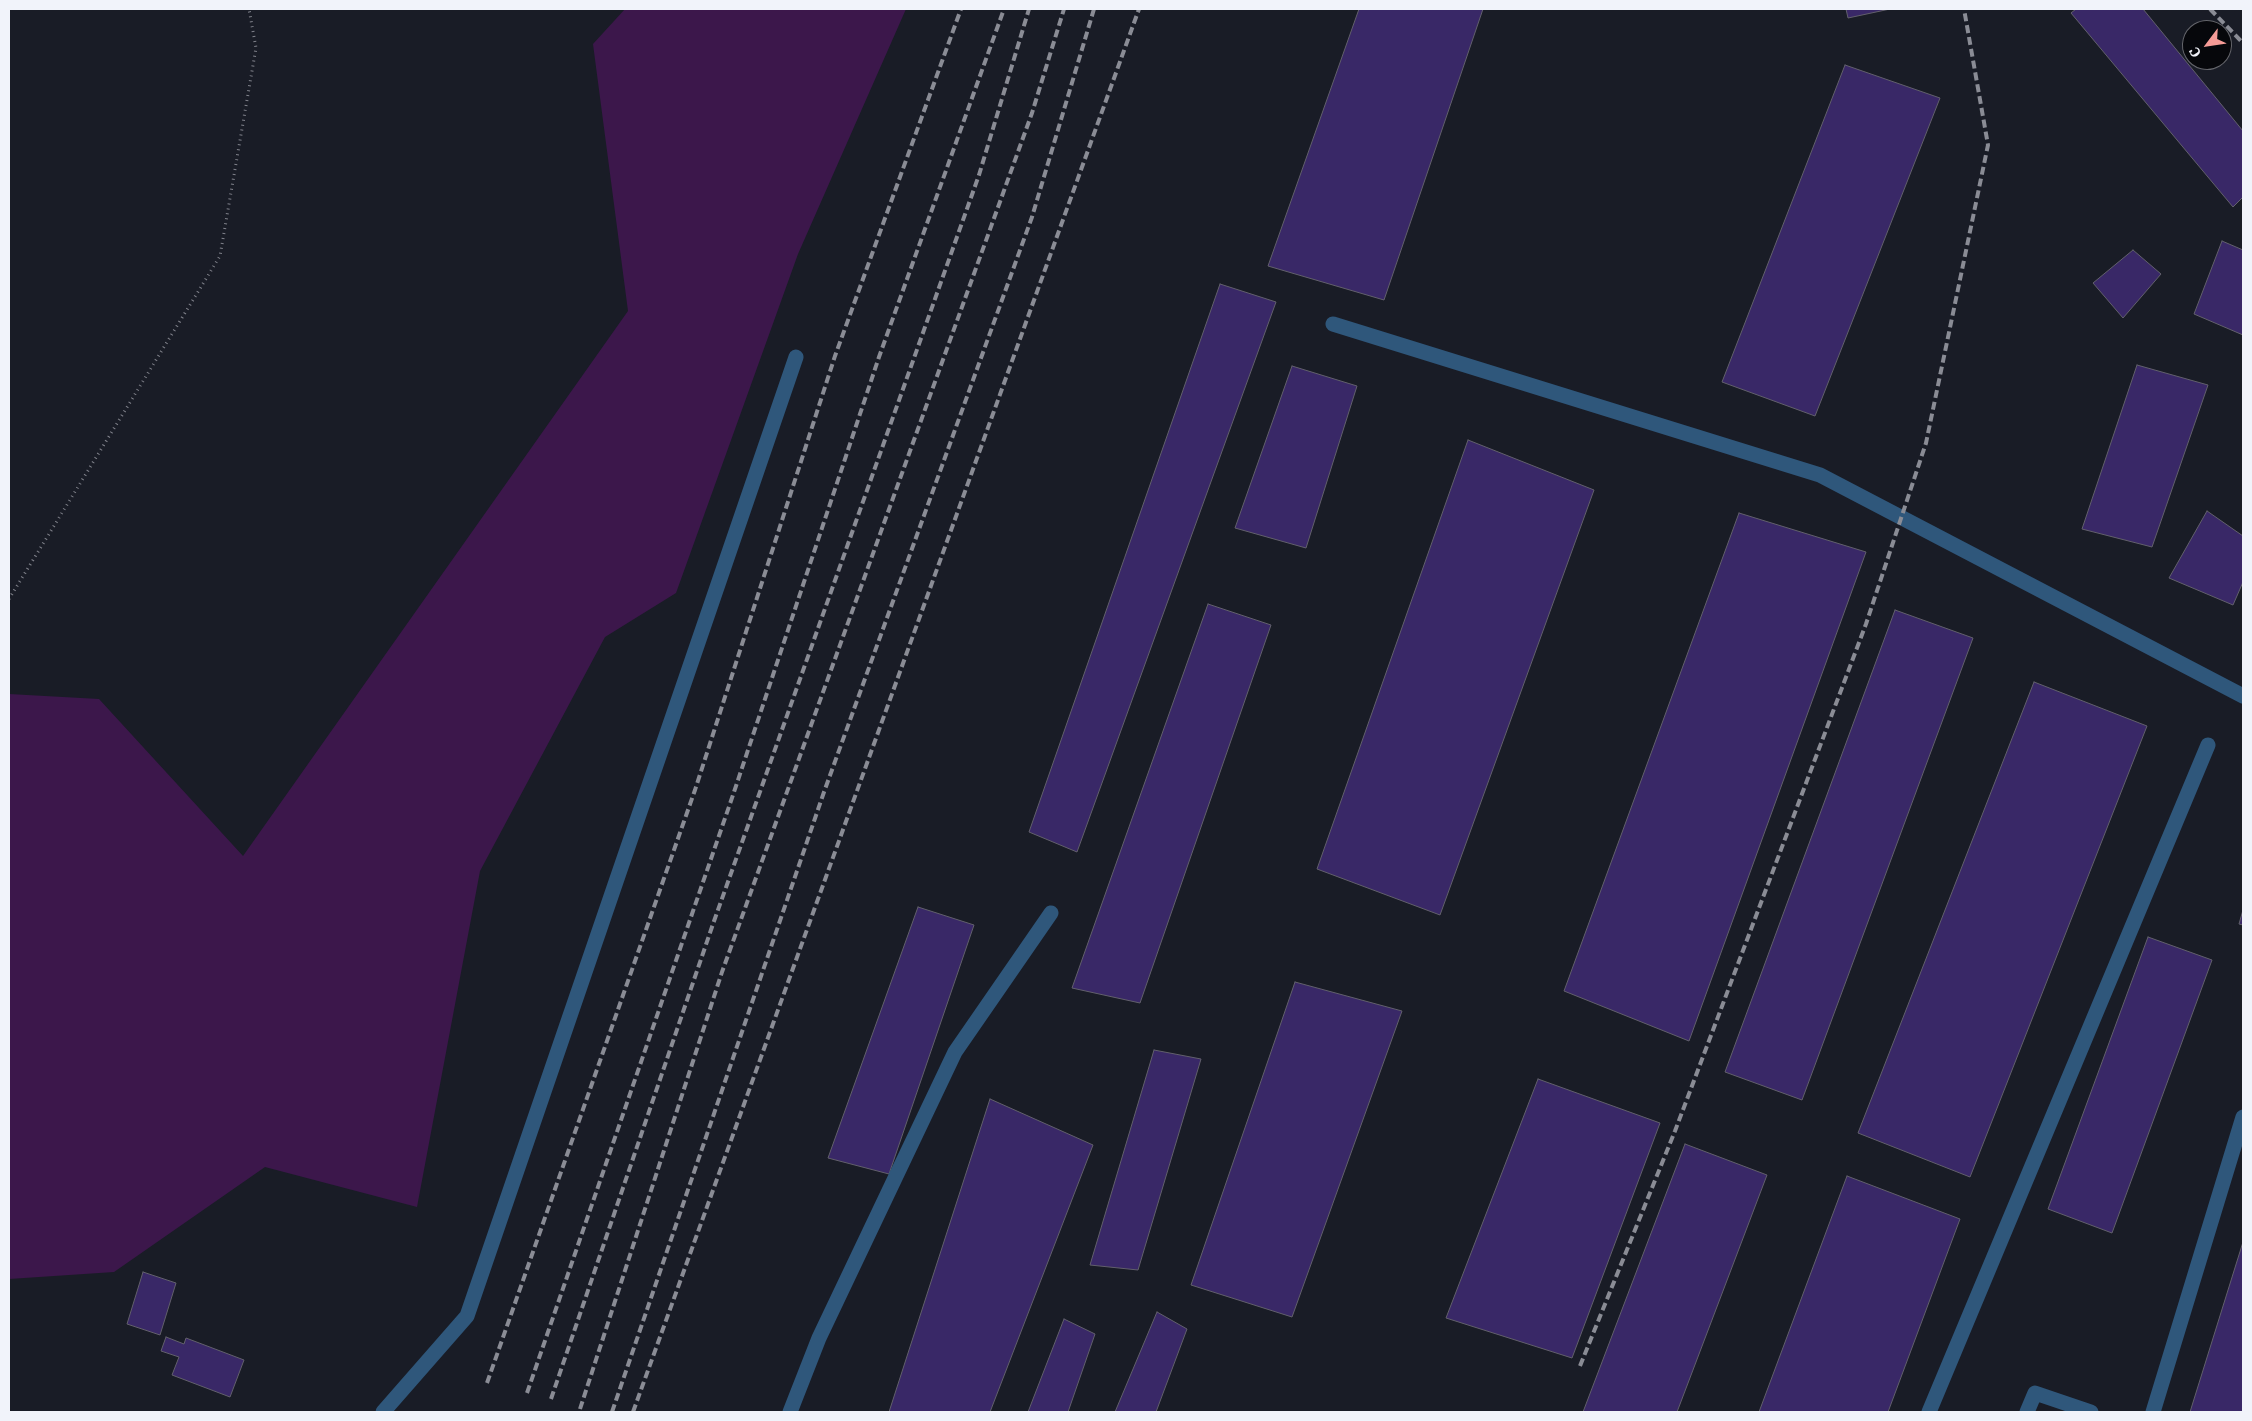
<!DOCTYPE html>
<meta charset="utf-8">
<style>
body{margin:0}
#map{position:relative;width:2252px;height:1421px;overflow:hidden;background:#191c26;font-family:"IBM Plex Serif",serif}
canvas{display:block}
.frame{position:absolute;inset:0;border:10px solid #f1f3fa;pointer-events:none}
.north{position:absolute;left:2182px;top:20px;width:50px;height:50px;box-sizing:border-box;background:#06070b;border:1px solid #64656b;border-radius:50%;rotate:239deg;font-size:14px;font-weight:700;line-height:20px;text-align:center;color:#f1f3fa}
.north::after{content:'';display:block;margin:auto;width:18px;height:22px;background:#f59b97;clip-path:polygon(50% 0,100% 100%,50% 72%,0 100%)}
</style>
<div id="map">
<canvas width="2252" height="1421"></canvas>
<div class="frame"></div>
<div class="north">С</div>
</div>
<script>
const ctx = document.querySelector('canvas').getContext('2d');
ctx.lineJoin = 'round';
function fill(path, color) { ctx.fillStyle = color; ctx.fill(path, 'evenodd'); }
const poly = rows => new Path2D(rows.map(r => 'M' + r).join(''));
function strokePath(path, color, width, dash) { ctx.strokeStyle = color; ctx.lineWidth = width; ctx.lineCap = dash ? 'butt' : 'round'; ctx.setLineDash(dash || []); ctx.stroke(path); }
fill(poly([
 [625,9,906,9,798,254,676,593,605,637,480,871,417,1207,265,1167,114,1272,9,1279,9,694,99,699,243,856,628,311,593,44]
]), '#3c174b');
const building = poly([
 [1359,9,1483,9,1384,300,1268,266,1359,9],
 [1846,9,1890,9,1848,18,1846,9],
 [2076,9,2143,9,2243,131,2243,197,2233,207,2071,13,2076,9],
 [1845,65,1940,98,1815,416,1722,382,1845,65],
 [2222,241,2243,250,2243,335,2194,314,2222,241],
 [2133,250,2161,274,2123,318,2093,283,2133,250],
 [1220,284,1276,302,1077,852,1029,832,1220,284],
 [2137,365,2208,385,2152,547,2082,529,2137,365],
 [1292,366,1357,386,1306,548,1235,528,1292,366],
 [1468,440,1594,490,1440,915,1317,869,1468,440],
 [2207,511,2243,536,2243,582,2233,605,2169,578,2207,511],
 [1739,513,1866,552,1689,1041,1564,991,1739,513],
 [1208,604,1271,625,1140,1003,1072,988,1208,604],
 [1895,610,1973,638,1802,1100,1725,1072,1895,610],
 [2034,682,2147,726,1970,1177,1858,1133,2034,682],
 [918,907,974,925,889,1174,828,1158,918,907],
 [2243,910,2243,925,2239,924,2243,910],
 [2148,937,2212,960,2112,1233,2048,1209,2148,937],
 [1295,982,1402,1011,1292,1317,1191,1285,1295,982],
 [1154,1050,1201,1059,1138,1270,1090,1265,1154,1050],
 [1538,1079,1660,1123,1572,1358,1446,1318,1538,1079],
 [990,1099,1093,1145,990,1412,889,1412,990,1099],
 [1685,1144,1767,1175,1677,1412,1583,1412,1685,1144],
 [1847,1176,1960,1219,1888,1412,1759,1412,1847,1176],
 [2243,1242,2243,1412,2190,1412,2243,1242],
 [143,1272,176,1283,160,1335,127,1324,143,1272],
 [1157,1312,1187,1329,1156,1412,1115,1412,1157,1312],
 [1064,1319,1095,1334,1068,1412,1028,1412,1064,1319],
 [166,1337,184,1344,186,1338,244,1360,230,1397,172,1375,179,1357,161,1351,166,1337]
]);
fill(building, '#392867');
strokePath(building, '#62606c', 1);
strokePath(poly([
 [9,599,220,256,256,48,249,9]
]), '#80828b', 3, [1, 4]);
strokePath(poly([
 [383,1412,467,1316,796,357],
 [790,1412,819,1338,955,1052,1051,913],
 [1929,1412,2208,745],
 [2027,1412,2035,1393,2091,1412],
 [2153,1412,2243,1117]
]), '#2f577b', 15);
strokePath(poly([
 [1333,324,1820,475,2243,696]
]), '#2f577b', 15);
strokePath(poly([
 [2210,9,2243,43],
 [1580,1366,1675,1131,1866,624,1926,443,1988,145,1964,9],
 [487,1383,695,790,835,356,961,9],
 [527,1393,733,795,879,357,1004,9],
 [551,1399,713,924,979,175,1029,9],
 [580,1409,722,972,1032,113,1064,9],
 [612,1412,824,792,1032,217,1094,9],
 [633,1412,1139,9]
]), '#8a8c95', 4, [8, 4]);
</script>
